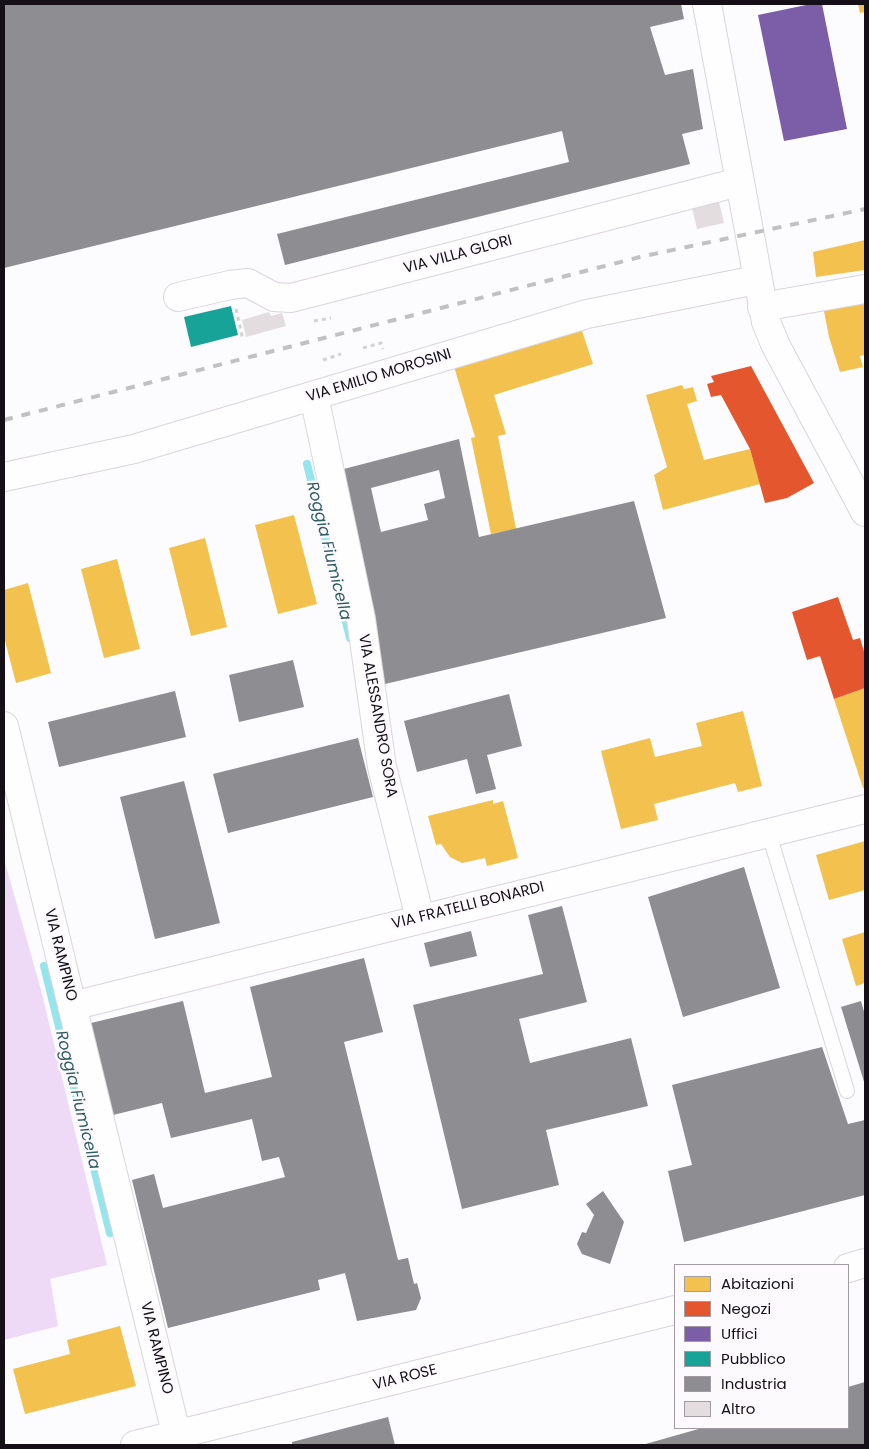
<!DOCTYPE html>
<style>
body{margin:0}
#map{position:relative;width:869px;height:1449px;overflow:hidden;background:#fcfbfd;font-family:Poppins,sans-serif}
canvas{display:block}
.frame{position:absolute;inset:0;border:5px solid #151018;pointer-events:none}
.legend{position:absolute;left:674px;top:1264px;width:175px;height:165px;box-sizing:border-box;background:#fdfafe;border:1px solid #a09ca2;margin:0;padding:6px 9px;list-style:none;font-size:15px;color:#151018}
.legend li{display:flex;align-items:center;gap:10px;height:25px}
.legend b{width:25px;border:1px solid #a09ca2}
</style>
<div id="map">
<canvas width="869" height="1449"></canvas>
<div class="frame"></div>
<ul class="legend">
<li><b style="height:14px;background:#f2c14e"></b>Abitazioni</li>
<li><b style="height:14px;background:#e4572e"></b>Negozi</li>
<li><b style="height:14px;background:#7b5ea7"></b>Uffici</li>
<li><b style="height:14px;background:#17a398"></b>Pubblico</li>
<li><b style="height:14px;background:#8d8d92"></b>Industria</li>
<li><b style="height:14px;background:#e3dde0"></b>Altro</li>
</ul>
</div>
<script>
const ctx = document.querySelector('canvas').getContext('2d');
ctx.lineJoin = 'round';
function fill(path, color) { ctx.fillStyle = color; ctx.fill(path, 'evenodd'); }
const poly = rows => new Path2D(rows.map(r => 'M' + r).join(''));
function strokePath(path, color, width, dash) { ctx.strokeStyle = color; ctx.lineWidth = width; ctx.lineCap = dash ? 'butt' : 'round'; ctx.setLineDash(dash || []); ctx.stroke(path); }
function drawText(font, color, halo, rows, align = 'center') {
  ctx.font = font + ' Poppins,sans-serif'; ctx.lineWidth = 5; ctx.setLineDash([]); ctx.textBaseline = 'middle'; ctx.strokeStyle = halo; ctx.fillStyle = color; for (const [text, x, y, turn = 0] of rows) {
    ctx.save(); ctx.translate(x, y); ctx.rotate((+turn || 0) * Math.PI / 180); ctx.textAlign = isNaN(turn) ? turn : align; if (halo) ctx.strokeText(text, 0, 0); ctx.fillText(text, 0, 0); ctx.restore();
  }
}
fill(poly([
 [4,859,41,990,107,1265,50,1279,58,1326,4,1340]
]), '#eed9f7');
fill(poly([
 [858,4,865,4,865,12,860,13],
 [865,240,865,270,816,277,813,252],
 [865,303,865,355,860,356,863,367,840,372,829,337,824,311],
 [579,322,593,364,494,395,506,434,498,436,516,529,491,534,471,438,475,437,453,363],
 [682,385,684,389,693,387,697,401,687,404,704,460,750,449,760,484,663,510,654,475,667,467,646,395],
 [294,515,317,604,278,614,255,525],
 [205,538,227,627,191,636,169,548],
 [117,559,140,649,104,658,81,569],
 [28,583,51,673,16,683,4,637,4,590],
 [865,688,865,788,863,788,834,699],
 [743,711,762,786,738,792,735,783,654,804,658,820,621,829,601,751,650,738,655,757,702,746,696,723],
 [493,800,493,804,503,801,518,858,487,866,485,858,462,863,450,857,441,844,436,845,428,816],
 [865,841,865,890,829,900,816,855],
 [865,932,865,983,856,986,842,939],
 [120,1326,136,1386,25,1414,13,1369,70,1354,67,1340]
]), '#f2c14e');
fill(poly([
 [751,366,814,483,787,498,765,503,750,449,721,395,711,397,707,384,714,382,711,376],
 [838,597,853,640,860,638,865,655,865,688,834,699,820,656,807,660,792,612]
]), '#e4572e');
fill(poly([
 [811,4,822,4,847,129,784,141,758,15]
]), '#7b5ea7');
fill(poly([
 [231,306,238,335,191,347,184,317]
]), '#17a398');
fill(poly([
 [4,4,681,4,684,19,650,27,665,75,693,69,703,129,682,134,690,164,285,265,277,234,569,162,562,131,4,268],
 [459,439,479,537,634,501,666,618,385,684,340,470],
 [439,470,445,498,424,504,428,520,381,532,371,488],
 [293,660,304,707,239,722,229,675],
 [175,691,186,737,59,767,48,722],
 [509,694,522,746,487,755,496,789,476,794,467,759,417,772,404,721],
 [358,738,373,797,228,833,213,774],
 [184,781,220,923,155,939,120,797],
 [744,867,780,988,683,1017,648,897],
 [562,906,587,1002,519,1019,530,1063,631,1038,648,1106,546,1130,559,1185,462,1209,413,1005,543,974,528,915],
 [471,931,477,956,430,967,424,943],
 [364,958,383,1032,344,1042,398,1260,408,1258,414,1284,417,1283,421,1298,416,1310,357,1321,345,1273,318,1280,320,1290,168,1328,132,1180,154,1174,163,1208,285,1177,279,1157,262,1161,252,1119,171,1138,162,1103,113,1115,91,1023,183,1001,205,1093,272,1077,250,987],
 [861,1001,865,1015,865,1085,841,1007],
 [822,1047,848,1124,865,1120,865,1195,684,1242,668,1171,692,1165,672,1085],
 [603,1191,624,1222,610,1264,582,1254,577,1244,582,1232,586,1233,594,1215,586,1204],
 [865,1382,865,1445,642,1445,702,1428,848,1428,848,1387],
 [388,1417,395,1445,292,1445,292,1442]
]), '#8d8d92');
strokePath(poly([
 [307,464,350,638],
 [44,966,110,1233]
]), '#96e4ec', 8);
fill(poly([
 [719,202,724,223,697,229,692,208],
 [269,312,271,316,282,313,286,326,246,337,242,320]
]), '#e3dde0');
const lane = poly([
 [769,834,847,1091]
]);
const street = poly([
 [707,4,766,322,776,346,865,512],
 [178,297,230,285,248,283,274,297,291,298,739,182],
 [762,307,865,289],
 [314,396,361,619,382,767,420,918],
 [4,477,134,449,587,314,756,280],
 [4,726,179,1445],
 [72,1006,865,809],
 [848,1268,865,1263],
 [135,1445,675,1310]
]);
strokePath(lane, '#d9d5db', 16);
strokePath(street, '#d9d5db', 30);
strokePath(poly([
 [236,309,243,340],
 [314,321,331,318],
 [363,348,381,343,383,349],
 [323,360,341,354]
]), '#d3d2d3', 3, [4, 4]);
strokePath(lane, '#fffeff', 14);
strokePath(street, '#fffeff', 28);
strokePath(poly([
 [4,420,640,257,865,209]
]), '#c1c0c2', 4, [9, 9]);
drawText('15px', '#151018', '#fdfafe', [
 ["VIA VILLA GLORI",458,255,-15],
 ["VIA EMILIO MOROSINI",379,376,-17],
 ["VIA ALESSANDRO SORA",377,716,80],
 ["VIA FRATELLI BONARDI",468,906,-14],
 ["VIA RAMPINO",60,955,76],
 ["VIA RAMPINO",156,1348,76],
 ["VIA ROSE",405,1378,-14]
]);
drawText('italic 16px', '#2c5d62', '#fdfafe', [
 ["Roggia Fiumicella",328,551,76],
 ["Roggia Fiumicella",77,1100,76]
]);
</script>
